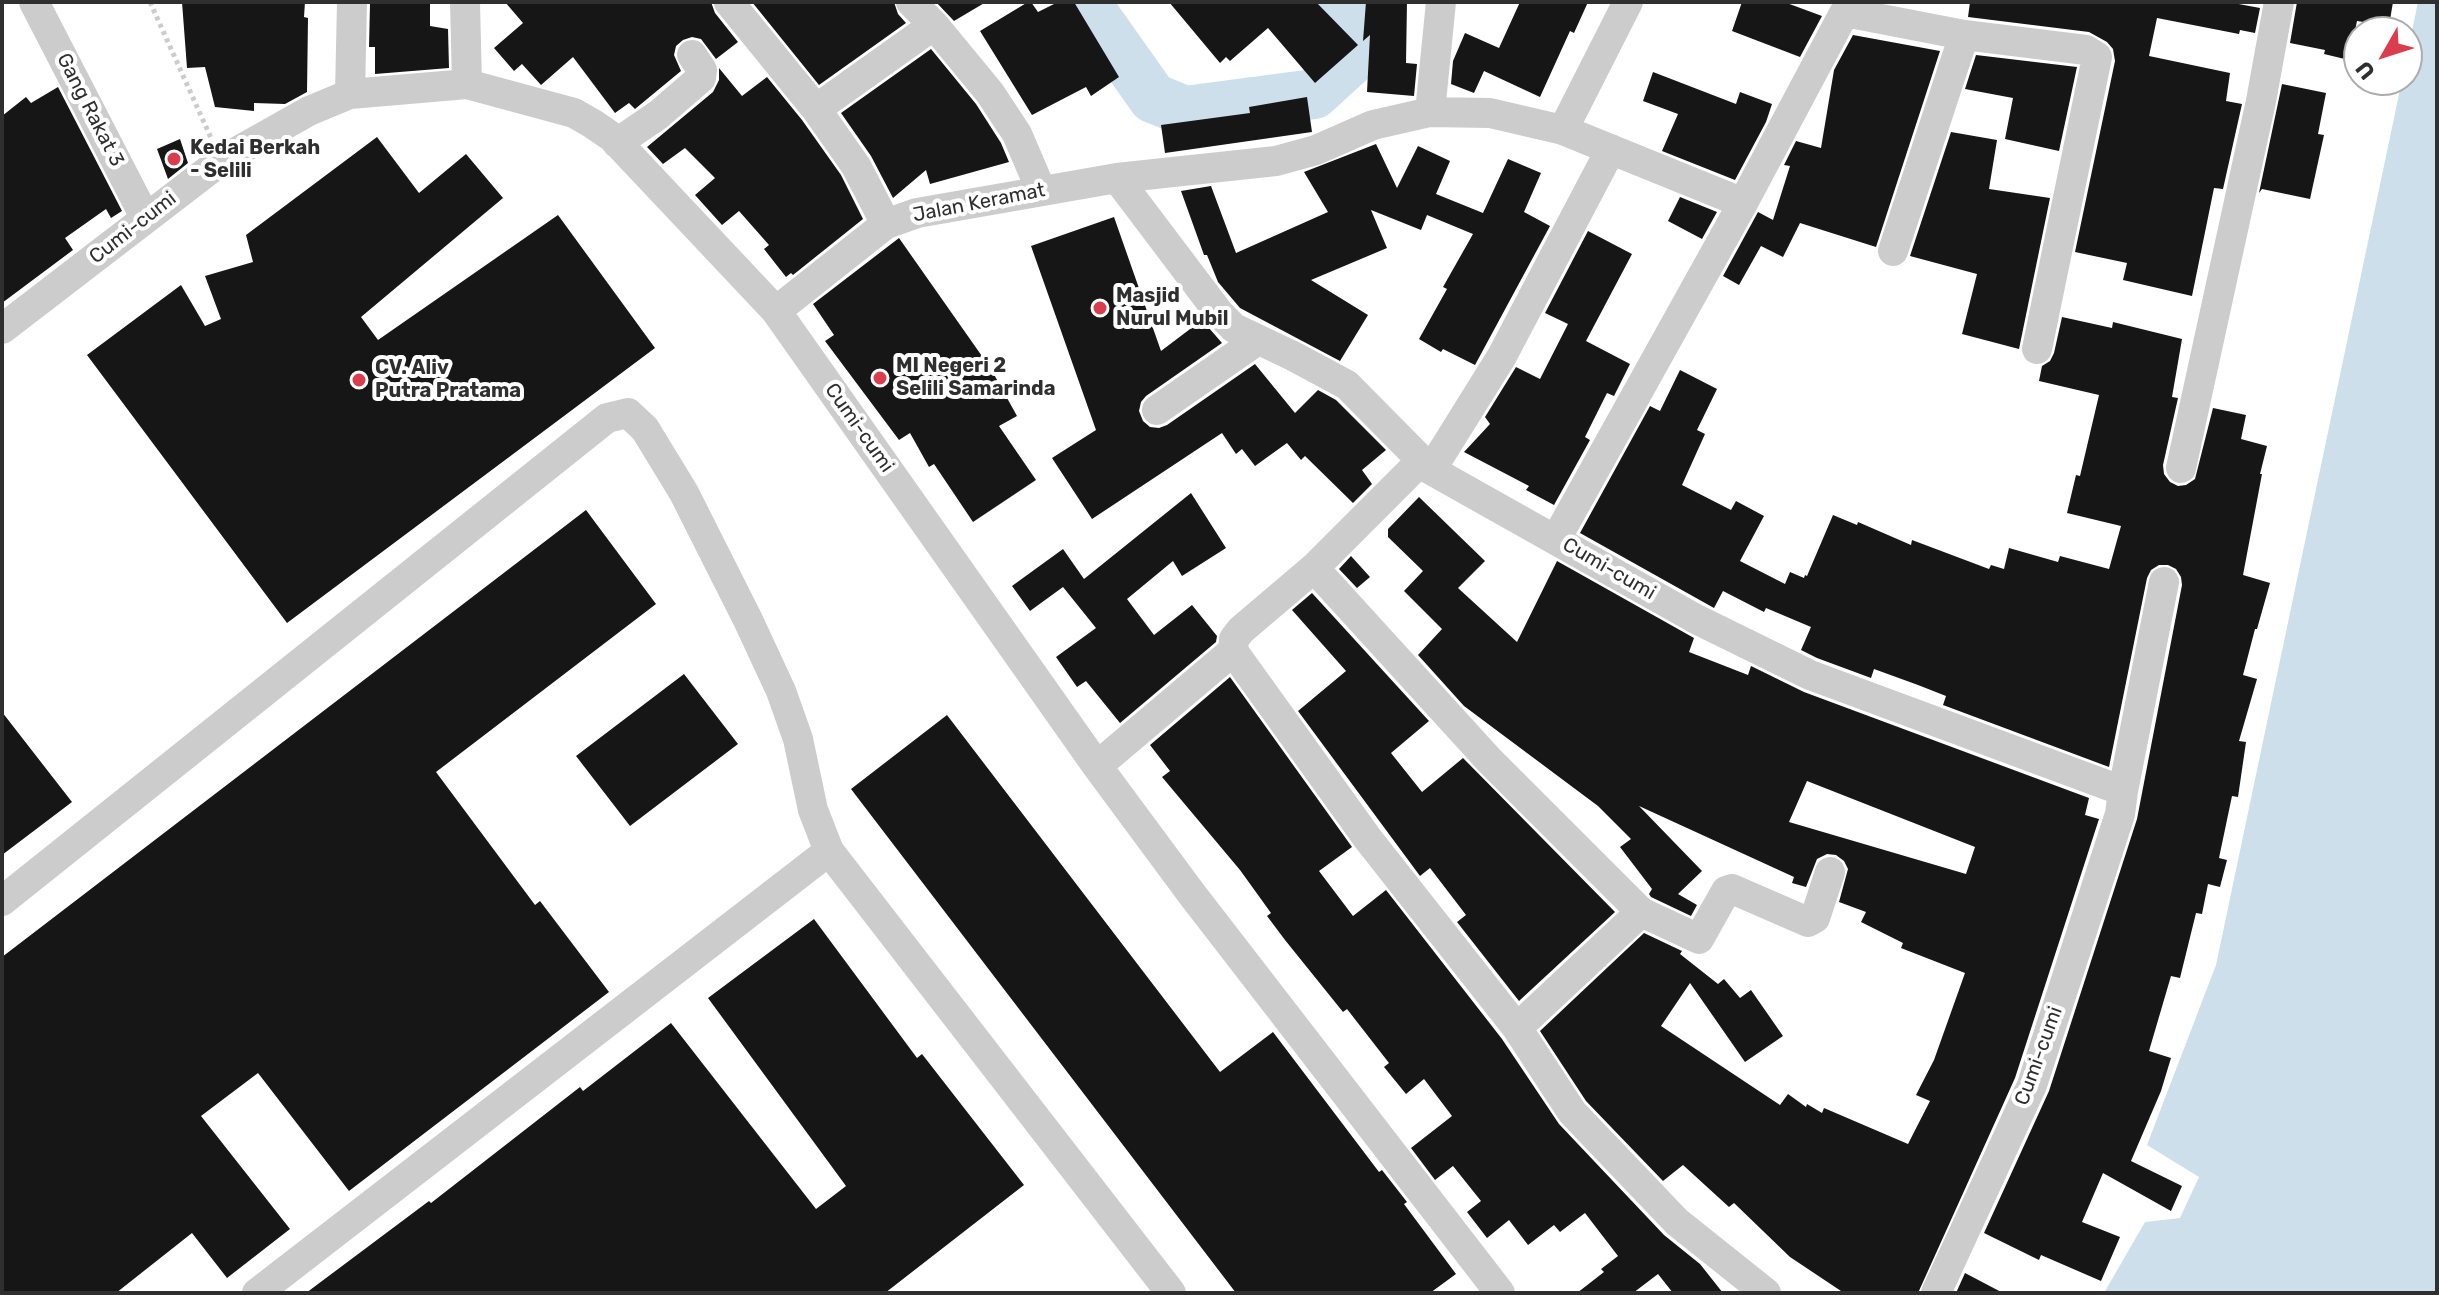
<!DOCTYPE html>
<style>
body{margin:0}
#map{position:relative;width:2439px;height:1295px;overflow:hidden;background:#fff;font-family:Rubik,sans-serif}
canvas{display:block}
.frame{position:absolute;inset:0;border:4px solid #2f2f2f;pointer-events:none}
.north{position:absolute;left:2343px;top:16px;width:80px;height:80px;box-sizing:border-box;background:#fff;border:2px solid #acacac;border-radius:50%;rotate:231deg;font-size:22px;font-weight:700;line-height:32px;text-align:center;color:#2f2f2f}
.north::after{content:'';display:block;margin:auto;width:28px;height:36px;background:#da3d4d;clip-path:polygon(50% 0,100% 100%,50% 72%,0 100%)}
</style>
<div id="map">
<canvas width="2439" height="1295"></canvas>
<div class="frame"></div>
<div class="north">U</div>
</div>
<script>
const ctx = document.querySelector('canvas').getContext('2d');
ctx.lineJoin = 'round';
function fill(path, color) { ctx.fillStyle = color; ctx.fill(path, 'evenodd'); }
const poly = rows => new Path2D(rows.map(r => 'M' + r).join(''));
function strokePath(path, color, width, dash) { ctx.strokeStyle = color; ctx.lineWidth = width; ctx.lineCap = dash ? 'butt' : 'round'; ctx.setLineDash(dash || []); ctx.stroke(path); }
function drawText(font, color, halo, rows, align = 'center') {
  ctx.font = font + ' Rubik,sans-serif'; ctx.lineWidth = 8; ctx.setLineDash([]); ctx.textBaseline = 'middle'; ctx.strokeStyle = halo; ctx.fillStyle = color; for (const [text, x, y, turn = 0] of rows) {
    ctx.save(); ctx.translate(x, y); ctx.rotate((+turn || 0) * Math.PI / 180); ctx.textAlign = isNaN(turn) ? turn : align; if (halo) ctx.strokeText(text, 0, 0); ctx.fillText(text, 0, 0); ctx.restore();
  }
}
fill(poly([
 [2418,2,2437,2,2437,1293,2104,1293,2145,1222,2180,1218,2199,1177,2147,1145,2216,965,2402,80,2407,80,2407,55]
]), '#ccdfea');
strokePath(poly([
 [1085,2,1153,98,1185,111,1314,94,1361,51,1350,22,1332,2]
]), '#ccdfea', 50);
fill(poly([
 [182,2,305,2,304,17,308,18,307,92,285,104,254,103,254,111,215,107,205,67,187,68],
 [430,2,430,26,448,29,449,68,375,74,375,47,369,47,370,4],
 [505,2,711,2,715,13,738,42,716,59,701,39,692,37,683,40,676,46,674,55,681,71,635,109,629,103,615,113,573,57,541,85,522,64,514,71,494,48,523,23],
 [752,2,894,2,898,14,906,23,819,85],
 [936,2,986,2,954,21],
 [1028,2,1031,2,1038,12,1058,2,1074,2,1119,77,1091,96,1086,87,1032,115,980,31],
 [1169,2,1316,2,1358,45,1315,83,1268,28,1230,61,1226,57,1220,63],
 [1366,2,1407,2,1406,63,1417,64,1414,96,1367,92,1370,35,1363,41],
 [1520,2,1588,2,1574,33,1570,31,1540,97,1484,71,1474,93,1451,84,1453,61,1465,33,1499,48],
 [1742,2,1784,2,1822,16,1800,57,1732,31],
 [1970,2,2228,2,2260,8,2255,33,2240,30,2239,34,2157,18,2149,56,2230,73,2226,101,2242,104,2223,189,2214,188,2192,296,2123,280,2127,263,2075,252,2115,61,2113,49,2107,42,2089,32,1968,17],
 [2297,2,2393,2,2389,26,2357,21,2349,60,2324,54,2325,50,2290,43],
 [1853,35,1940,51,1876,247,1800,223,1783,257,1761,246,1739,285,1723,276,1758,212,1773,220,1790,166,1784,165,1796,141,1821,148,1834,70],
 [931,49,976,104,1001,143,1009,162,930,184,926,170,893,198,871,156,841,113],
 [1976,55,2077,67,2059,151,2005,139,2013,98,1965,89],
 [719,68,742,96,767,77,802,120,841,175,863,219,793,275,791,273,786,277,764,249,769,245,739,211,722,225,695,195,715,178,685,148,663,164,647,147,713,92,719,80],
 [1653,72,1736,104,1740,92,1772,104,1766,122,1735,180,1662,151,1678,114,1643,101],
 [2282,84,2326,93,2318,134,2324,135,2310,199,2262,189,2259,193],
 [58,87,122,211,111,218,106,209,65,238,73,250,2,303,2,116,26,97,31,103],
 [1307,97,1312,132,1165,153,1161,125,1250,113,1249,107],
 [1951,132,1997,140,1989,189,2050,198,2019,349,1962,334,1977,274,1910,256],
 [377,137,419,193,466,154,503,198,361,317,378,340,558,215,655,348,287,623,87,355,181,285,205,326,221,319,205,276,253,262,246,235],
 [180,139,188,163,168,179,157,149],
 [1376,144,1397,188,1418,146,1450,161,1436,194,1483,213,1508,159,1541,173,1524,212,1550,226,1475,365,1443,349,1441,352,1419,339,1447,289,1443,287,1473,234,1427,215,1421,230,1371,210,1387,248,1311,280,1368,315,1340,361,1240,308,1218,282,1207,255,1204,255,1181,191,1211,186,1236,253,1328,212,1304,172],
 [1680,197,1717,212,1702,239,1668,221],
 [1114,217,1161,351,1202,320,1222,343,1146,396,1141,402,1139,411,1143,421,1150,427,1159,428,1167,425,1255,364,1295,413,1318,390,1336,400,1386,450,1362,470,1372,484,1353,503,1305,456,1301,460,1287,443,1255,466,1242,449,1236,454,1222,433,1092,519,1052,458,1096,430,1031,246],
 [1588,231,1632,254,1586,341,1630,364,1614,396,1607,393,1585,437,1590,440,1554,505,1526,490,1529,486,1464,452,1490,424,1485,417,1516,367,1540,379,1568,324,1545,313],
 [899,238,991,369,1017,416,999,426,1036,480,973,522,934,464,929,467,910,433,899,440,825,341,834,335,813,304],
 [2062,317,2112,328,2113,322,2182,339,2172,397,2178,398,2163,465,2164,474,2170,482,2178,486,2186,485,2195,479,2213,408,2246,415,2241,439,2267,446,2260,474,2262,474,2243,575,2270,583,2257,629,2255,629,2243,675,2257,679,2239,741,2246,742,2238,797,2232,796,2219,858,2227,860,2220,887,2208,884,2202,914,2196,913,2180,978,2171,976,2149,1051,2171,1058,2161,1091,2131,1161,2182,1186,2171,1211,2103,1173,2082,1222,2120,1237,2101,1281,2041,1255,2039,1260,1984,1233,2049,1091,2137,819,2182,585,2181,577,2176,569,2168,565,2159,565,2151,570,2147,578,2109,767,1943,705,1946,696,1918,685,1874,669,1871,678,1817,658,1801,650,1811,627,1766,608,1764,612,1723,591,1714,608,1580,533,1650,406,1660,411,1680,370,1717,389,1697,430,1705,434,1682,485,1731,510,1736,501,1764,516,1740,561,1785,584,1790,572,1804,578,1805,575,1807,576,1833,515,1857,525,1858,522,1911,545,1912,540,1989,569,1991,565,2004,569,2009,548,2058,562,2060,556,2109,569,2121,526,2067,513,2076,475,2080,476,2099,395,2039,381,2042,366,2050,361,2054,353],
 [1191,493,1226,548,1182,576,1173,561,1127,599,1154,635,1192,605,1217,636,1216,642,1120,723,1086,681,1077,687,1056,657,1096,628,1063,587,1030,611,1012,586,1063,549,1084,579],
 [1419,497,1485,561,1458,588,1517,642,1557,561,1694,638,1689,652,1748,675,1751,666,1804,692,2089,798,2085,815,2099,819,2015,1078,1918,1293,1844,1293,1790,1257,1734,1203,1729,1207,1683,1165,1663,1181,1586,1101,1540,1031,1644,933,1682,951,1680,954,1718,984,1724,979,1740,998,1751,990,1783,1036,1745,1062,1690,983,1661,1026,1780,1105,1788,1094,1806,1107,1807,1104,1822,1113,1824,1108,1908,1144,1930,1101,1916,1095,1934,1060,1965,973,1901,948,1903,943,1861,922,1866,912,1839,902,1848,869,1844,861,1836,855,1827,854,1817,859,1806,887,1792,883,1794,877,1639,806,1702,871,1678,894,1697,905,1691,916,1651,897,1649,894,1652,889,1620,847,1631,839,1598,806,1464,706,1418,655,1442,629,1404,591,1423,571,1388,537,1388,529],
 [1807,781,1975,847,1966,874,1789,822],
 [586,510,656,604,436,772,535,905,540,901,609,992,349,1191,258,1073,201,1116,290,1229,227,1278,192,1233,116,1293,2,1293,2,957],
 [1351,556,1370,577,1357,588,1339,569],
 [1312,593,1429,721,1391,753,1422,792,1463,758,1615,912,1519,1001,1457,922,1466,915,1430,868,1420,876,1298,711,1346,671,1292,610],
 [684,674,738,744,630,826,576,756],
 [1230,677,1352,847,1319,871,1353,916,1386,890,1502,1039,1559,1124,1664,1235,1700,1264,1723,1293,1673,1293,1658,1274,1633,1293,1577,1293,1604,1272,1601,1269,1618,1256,1585,1213,1560,1232,1554,1225,1528,1245,1509,1220,1487,1238,1467,1212,1481,1201,1453,1166,1435,1180,1411,1148,1452,1116,1424,1079,1406,1094,1384,1067,1389,1063,1347,1009,1343,1012,1285,940,1267,916,1271,913,1240,870,1162,777,1170,771,1150,745],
 [2,712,72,802,2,855],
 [947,715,1220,1072,1273,1032,1379,1172,1382,1170,1407,1202,1404,1204,1456,1274,1430,1293,1236,1293,851,789],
 [814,919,917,1058,922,1054,1024,1185,885,1293,306,1293,429,1201,431,1203,580,1087,583,1091,671,1023,816,1209,846,1186,708,998],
 [1965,1273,2003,1293,1956,1293]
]), '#161616');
strokePath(poly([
 [150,2,211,138]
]), '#ccc', 5, [4, 4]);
strokePath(poly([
 [34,2,145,217],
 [465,2,467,84],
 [729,2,816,109,856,166,886,224],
 [911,2,934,25,990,93,1017,134,1041,190],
 [1845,12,1964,35,2086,50,2097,57,2037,349],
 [350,94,352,2],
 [816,109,934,25],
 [1430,112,1441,2],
 [1563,130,1490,113,1430,112,1373,125,1316,150,1276,161,1117,178,1219,313,1234,328,1293,356,1347,385,1431,470,1696,619,1810,675,2123,791,2120,814,2032,1085,1936,1293],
 [617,143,658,115,701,78,702,70,692,55],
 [1743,203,1850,2],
 [1893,251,1964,35],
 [776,311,886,224,917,213,1117,178],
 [2,329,222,160,309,111,350,94,467,84,574,113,593,124,612,137,776,311,1097,766,1191,893,1500,1293],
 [1157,410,1258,340],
 [1421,461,1314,568,1241,630,1234,639,1233,651,1368,839,1517,1028,1572,1112,1677,1222,1766,1293],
 [2181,468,2261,101,2279,2],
 [1431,470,1502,356,1611,149],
 [1556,539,1743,203,1563,130,1628,2],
 [1314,568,1489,760,1641,912,1517,1028],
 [1097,766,1233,651],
 [2123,791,2164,582],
 [2,901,607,418,628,413,645,429,684,493,748,620,781,691,798,739,813,810,829,851,1171,1293],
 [1641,912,1699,939,1726,891,1732,889,1808,922,1815,918,1830,872],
 [257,1293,829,851]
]), '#ccc', 30);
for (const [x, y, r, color] of [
 [174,159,8,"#da3d4d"],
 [1100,308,8,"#da3d4d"],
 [880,378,8,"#da3d4d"],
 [359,380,8,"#da3d4d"]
]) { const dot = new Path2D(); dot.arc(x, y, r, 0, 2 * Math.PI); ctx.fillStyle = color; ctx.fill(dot); strokePath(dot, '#fff', 3); }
drawText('20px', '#2f2f2f', '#fff', [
 ["Gang Rakat 3",90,110,63],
 ["Jalan Keramat",979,203,-11],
 ["Cumi-cumi",133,228,-38],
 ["Cumi-cumi",859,428,55],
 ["Cumi-cumi",1609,569,30],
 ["Cumi-cumi",2039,1056,-70]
]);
drawText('bold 20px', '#2f2f2f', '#fff', [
 ["Kedai Berkah",190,148],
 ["- Selili",190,171],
 ["Masjid",1116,296],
 ["Nurul Mubil",1116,319],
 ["MI Negeri 2",896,366],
 ["Selili Samarinda",896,389],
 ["CV. Aliv",375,368],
 ["Putra Pratama",375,391]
], 'left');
</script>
